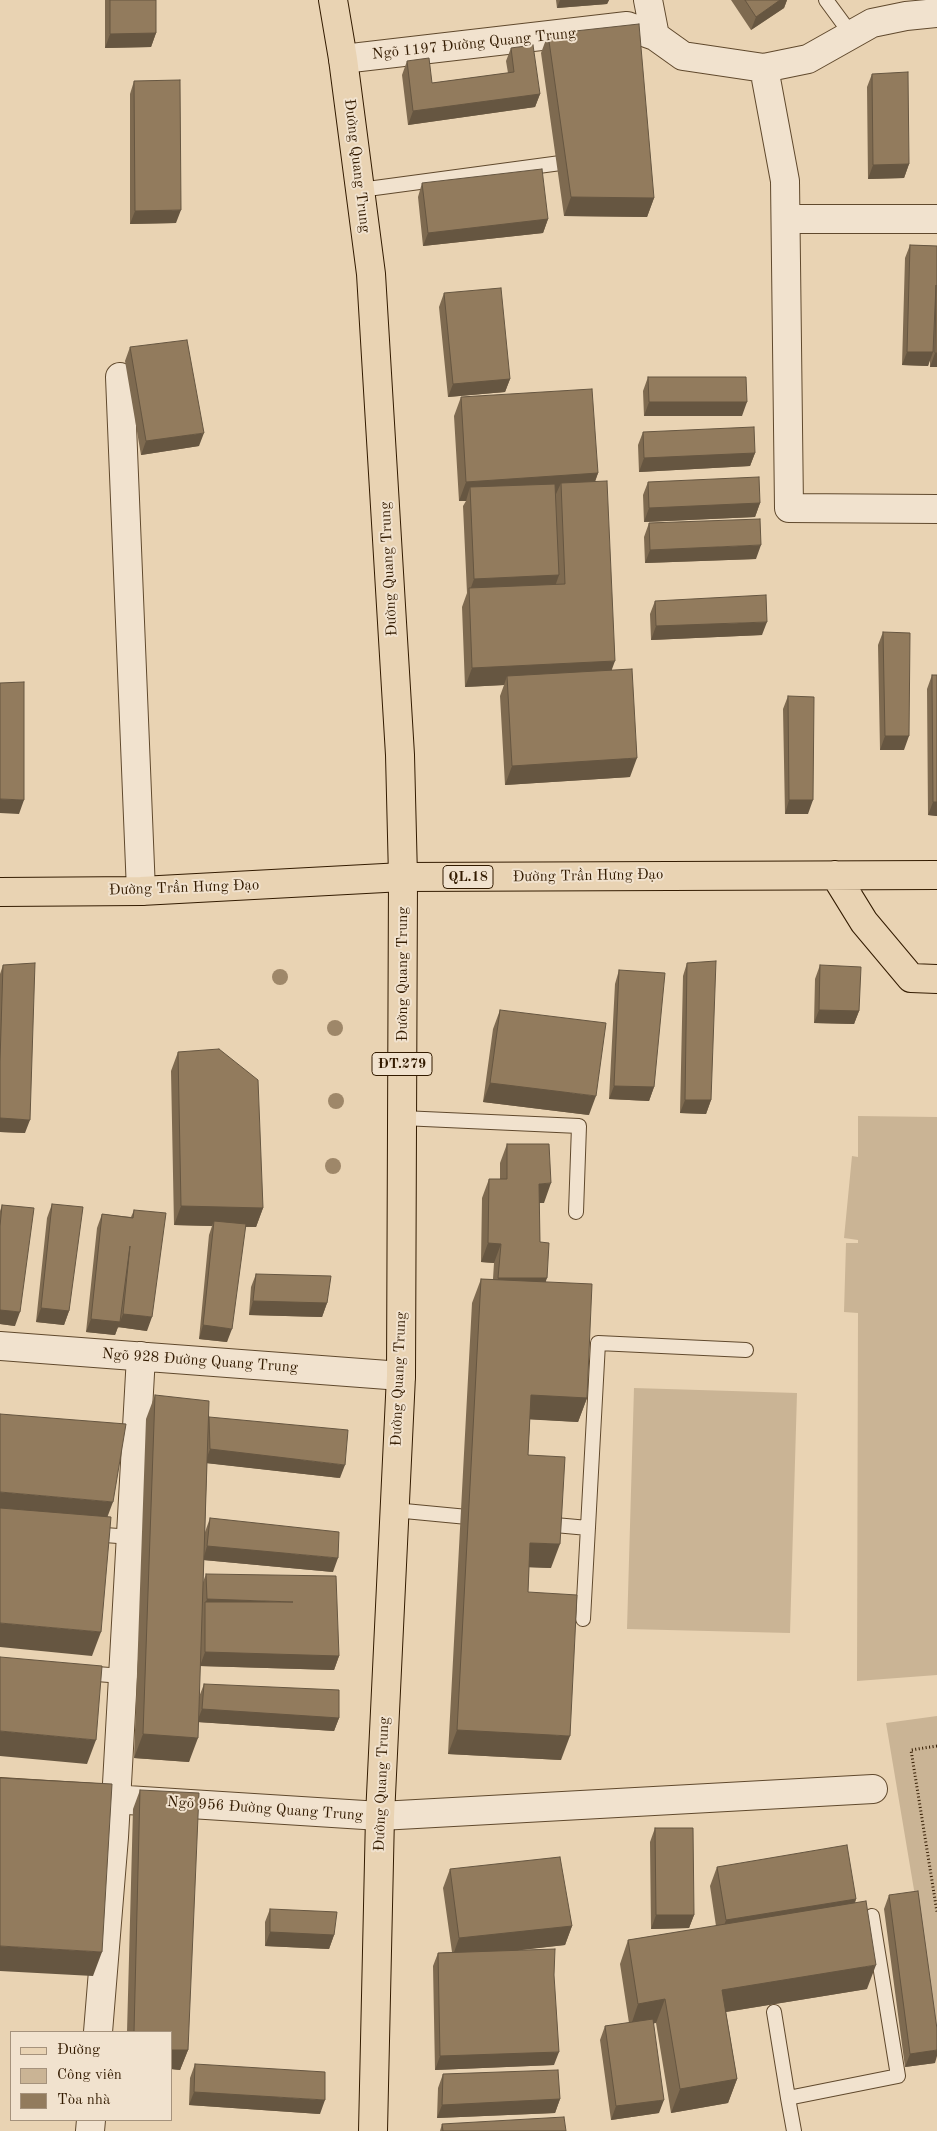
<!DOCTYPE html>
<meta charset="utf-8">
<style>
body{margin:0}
#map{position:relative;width:937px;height:2131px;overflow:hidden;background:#e9d3b3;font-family:"Old Standard TT",serif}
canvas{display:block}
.legend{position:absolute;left:10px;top:2031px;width:162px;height:90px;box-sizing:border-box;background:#f1e2ce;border:1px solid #a5927c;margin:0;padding:6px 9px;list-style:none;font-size:15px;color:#331b00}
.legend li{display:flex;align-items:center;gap:10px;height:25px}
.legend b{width:25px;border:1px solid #a5927c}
</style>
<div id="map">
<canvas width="937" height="2131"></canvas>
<ul class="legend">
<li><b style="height:6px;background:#e9d3b3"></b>Đường</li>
<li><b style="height:14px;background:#cab495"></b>Công viên</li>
<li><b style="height:14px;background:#927b5d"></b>Tòa nhà</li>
</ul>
</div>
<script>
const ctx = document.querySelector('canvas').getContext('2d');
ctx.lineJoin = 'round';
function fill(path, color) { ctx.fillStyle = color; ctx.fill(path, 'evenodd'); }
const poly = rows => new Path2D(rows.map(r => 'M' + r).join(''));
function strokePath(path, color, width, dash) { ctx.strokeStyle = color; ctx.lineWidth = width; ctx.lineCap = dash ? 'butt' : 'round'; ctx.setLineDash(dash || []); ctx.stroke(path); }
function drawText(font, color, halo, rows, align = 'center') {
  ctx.font = font + ' "Old Standard TT",serif'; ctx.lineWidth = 4; ctx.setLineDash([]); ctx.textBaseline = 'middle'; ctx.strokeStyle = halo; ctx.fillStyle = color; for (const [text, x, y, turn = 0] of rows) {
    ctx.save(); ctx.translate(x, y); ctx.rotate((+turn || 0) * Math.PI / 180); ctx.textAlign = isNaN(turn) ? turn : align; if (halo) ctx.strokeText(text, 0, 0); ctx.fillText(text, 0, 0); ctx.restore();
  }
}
fill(poly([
 [858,1116,937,1117,937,1675,857,1681,858,1313,844,1312,846,1243,858,1243,858,1240,844,1238,852,1156,858,1157],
 [634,1388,797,1393,790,1633,627,1629],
 [937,1716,937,2027,886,1723]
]), '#cab495');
const service = poly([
 [826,0,851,34],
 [360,190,568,162],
 [402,1118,579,1126,576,1212],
 [394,1510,478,1518],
 [544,1524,588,1528],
 [92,1534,131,1537],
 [583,1619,598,1343,746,1350],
 [83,1673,123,1676],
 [774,2012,788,2098],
 [794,2131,788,2098,898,2076,872,1916]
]);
const minor = poly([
 [648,0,655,36],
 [343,59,627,26,655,36,683,56,764,68,808,59,872,23,906,16,937,13],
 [764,68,785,181,789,508,937,509],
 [786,219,937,219],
 [120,377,141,891],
 [0,1346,401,1376],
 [0,1792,380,1816,873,1789],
 [98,2032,114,1837,141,1356],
 [90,2131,91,2120]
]);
const primary = poly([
 [333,0,343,59,371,274,400,755,403,877,401,1376,380,1816,373,2131]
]);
const trunk = poly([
 [835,875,864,922,911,978,937,979],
 [0,892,141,891,403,877,937,875]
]);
strokePath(service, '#60492d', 16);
strokePath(minor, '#60492d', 30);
strokePath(primary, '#331b00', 30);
strokePath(trunk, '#331b00', 30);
strokePath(poly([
 [937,1746,911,1750,937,1912]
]), '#331b00', 3, [1, 2.5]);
strokePath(service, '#f1e2ce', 14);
strokePath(minor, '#f1e2ce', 28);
strokePath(primary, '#e9d3b3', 28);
strokePath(trunk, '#e9d3b3', 28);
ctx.fillStyle = '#9e8769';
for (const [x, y] of [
 [280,977],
 [335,1028],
 [336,1101],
 [333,1166]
]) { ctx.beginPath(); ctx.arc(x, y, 8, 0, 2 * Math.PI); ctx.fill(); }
fill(poly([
 [105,0,156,0,156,33,151,47,105,48],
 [556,0,609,0,607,4,557,8],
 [731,0,787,0,784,8,751,30],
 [548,34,654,198,647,217,564,216,541,53],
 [511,48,540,94,535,107,408,125,402,75,407,61,432,83,508,73,506,61],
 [872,74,909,164,904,178,868,179,867,87],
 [134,81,176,223,130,224,130,94],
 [422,183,548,219,543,233,423,246,418,197],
 [910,245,937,246,937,367,930,367,930,358,928,366,902,365,905,258],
 [444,293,510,379,505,392,448,397,439,307],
 [130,347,199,446,141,455,125,361],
 [648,377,742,416,644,416,643,391],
 [461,397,598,473,595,482,612,670,630,777,505,785,500,696,504,685,465,687,462,607,467,593,463,506,466,501,459,501,454,416],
 [643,432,755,453,750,466,639,472,638,445],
 [648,482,760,503,755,517,644,522,643,495],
 [649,523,756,559,645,563,644,537],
 [655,601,762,635,651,640,650,614],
 [883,632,904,750,880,750,878,645],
 [932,675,937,816,928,815,927,689],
 [788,696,808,814,785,814,783,709],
 [687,963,711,1100,706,1114,680,1113,683,976],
 [3,965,25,1133,0,1132,0,974],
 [820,965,859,1011,854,1024,814,1023,815,979],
 [619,970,654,1087,649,1101,609,1099,615,984],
 [500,1010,589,1115,483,1102,493,1029],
 [178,1052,263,1208,256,1227,245,1227,227,1342,199,1339,209,1235,212,1226,174,1225,171,1071],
 [507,1144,544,1203,539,1203,540,1242,546,1282,587,1398,578,1422,530,1419,528,1455,551,1568,529,1567,528,1592,561,1760,448,1754,472,1303,481,1279,493,1279,494,1263,481,1262,482,1198,489,1179,500,1179,500,1163],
 [52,1204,69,1311,64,1325,36,1322,47,1218],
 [2,1205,15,1326,0,1324,0,1211],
 [134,1210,147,1331,118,1327,119,1324,115,1335,86,1332,97,1228,102,1214,131,1217],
 [256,1274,327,1303,322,1317,249,1315,251,1287],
 [155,1395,208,1420,209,1417,340,1478,207,1463,205,1532,210,1518,333,1572,204,1560,203,1582,206,1574,339,1656,334,1670,200,1666,199,1697,204,1684,339,1718,334,1731,198,1722,189,1762,134,1758,146,1419],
 [140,1790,188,2050,180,2070,171,2069,171,2032,127,2032,133,1809],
 [655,1828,694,1915,689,1928,651,1929,650,1842],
 [717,1867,856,1899,855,1903,867,1989,726,2012,737,2079,728,2103,671,2113,656,2023,653,2023,659,2113,611,2120,600,2040,605,2026,629,2023,620,1964,628,1940,716,1926,710,1886],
 [450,1869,572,1926,565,1945,518,1950,554,1975,554,2065,435,2070,433,1966,438,1953,452,1952,443,1888],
 [889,1895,935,2063,905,2067,884,1909],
 [270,1909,334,1935,329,1949,265,1946,265,1922],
 [195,2064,320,2114,189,2105,190,2078],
 [443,2074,560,2099,555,2113,437,2118,438,2088],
 [442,2124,566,2131,440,2131]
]), '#7e6a50');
fill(poly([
 [560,0,609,0,607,4,557,8],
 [780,0,787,0,784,8,751,30,756,17],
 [156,33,151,47,105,48,110,34],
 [540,94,535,107,408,125,413,111],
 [909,164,904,178,868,179,873,165],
 [571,197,654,198,647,217,564,216],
 [181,210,176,223,130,224,135,211],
 [548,219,543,233,423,246,428,233],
 [907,352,933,352,928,366,902,365],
 [935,353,937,353,937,367,930,367],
 [510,379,505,392,448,397,453,384],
 [649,402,747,402,742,416,644,416],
 [204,433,199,446,141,455,146,441],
 [755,453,750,466,639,472,644,458],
 [598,473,591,492,561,483,556,494,471,500,470,487,466,501,459,501,466,482],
 [760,503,755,517,644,522,649,508],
 [761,545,756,559,645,563,650,550],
 [559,575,552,595,469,593,474,579],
 [767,622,762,635,651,640,656,626],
 [615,661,608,680,507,676,504,685,465,687,472,668],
 [885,736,909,736,904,750,880,750],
 [637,758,630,777,505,785,512,766],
 [0,799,24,800,19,814,0,813],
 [789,800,813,800,808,814,785,814],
 [933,802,937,802,937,816,928,815],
 [819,1010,859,1011,854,1024,814,1023],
 [490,1083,596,1096,589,1115,483,1102],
 [614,1086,654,1087,649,1101,609,1099],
 [685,1100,711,1100,706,1114,680,1113],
 [0,1118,30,1120,25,1133,0,1132],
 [551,1183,544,1203,532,1203,539,1184],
 [181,1206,263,1208,256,1227,214,1226,214,1221,212,1226,174,1225],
 [488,1243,501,1244,494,1263,481,1262],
 [498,1278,547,1278,540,1298,491,1298],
 [253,1301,327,1303,322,1317,249,1315],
 [41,1308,69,1311,64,1325,36,1322],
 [0,1310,20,1312,15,1326,0,1324],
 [123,1314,152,1317,147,1331,118,1327],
 [91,1319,120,1322,115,1335,86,1332],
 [203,1325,232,1329,227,1342,199,1339],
 [531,1395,587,1398,578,1422,522,1419],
 [210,1449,345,1465,340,1478,205,1463],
 [0,1492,113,1502,104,1526,0,1517],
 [530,1543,560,1544,551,1568,521,1567],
 [207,1546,338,1558,333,1572,203,1560],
 [207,1599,293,1602,205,1604],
 [0,1623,101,1632,92,1656,0,1647],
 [205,1652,339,1656,334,1670,200,1666],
 [202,1709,339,1718,334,1731,197,1722],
 [457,1730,570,1736,561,1760,448,1754],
 [0,1731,96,1740,87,1764,0,1756],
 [143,1734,198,1738,189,1762,134,1758],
 [856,1899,849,1918,719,1940,726,1920],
 [656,1915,694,1915,689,1928,651,1929],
 [572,1926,565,1945,452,1958,459,1938],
 [270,1932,334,1935,329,1949,265,1946],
 [0,1946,102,1952,93,1976,0,1971],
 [876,1965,867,1989,713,2014,722,1990],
 [665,1999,656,2023,630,2028,638,2004],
 [171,2050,188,2050,180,2070,171,2069],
 [937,2050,937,2056,935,2063,905,2067,910,2054],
 [559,2052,554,2065,435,2070,440,2056],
 [737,2079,728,2103,671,2113,680,2089],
 [194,2092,325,2100,320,2114,189,2105],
 [560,2099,555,2113,437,2118,442,2105],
 [664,2100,659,2113,611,2120,616,2106]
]), '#665641');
const building = poly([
 [110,0,156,0,156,33,110,34,110,0],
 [745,0,780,0,756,17,745,0],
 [639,24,654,198,571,197,548,34,639,24],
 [533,45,540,94,413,111,407,61,429,58,432,83,514,72,511,48,533,45],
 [908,72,909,164,873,165,872,74,908,72],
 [180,80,181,210,135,211,134,81,180,80],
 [542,169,548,219,428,233,422,183,542,169],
 [910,245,937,246,937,353,935,353,936,285,933,352,907,352,910,245],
 [501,288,510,379,453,384,444,293,501,288],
 [187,340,204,433,146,441,130,347,187,340],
 [648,377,746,377,747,402,649,402,648,377],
 [592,389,598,473,466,482,461,397,592,389],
 [754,427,755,453,644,458,643,432,754,427],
 [759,477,760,503,649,508,648,482,759,477],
 [607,481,615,661,472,668,469,588,565,584,561,483,607,481],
 [555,484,559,575,474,579,470,487,555,484],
 [760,519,761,545,650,550,649,523,760,519],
 [766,595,767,622,656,626,655,601,766,595],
 [883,632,910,633,909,736,885,736,883,632],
 [632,669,637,758,512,766,507,676,632,669],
 [932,675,937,675,937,802,933,802,932,675],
 [24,682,24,800,0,799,0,683,24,682],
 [788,696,814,697,813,800,789,800,788,696],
 [716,961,711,1100,685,1100,687,963,716,961],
 [35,963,30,1120,0,1118,0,1061,3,965,35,963],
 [820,965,861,967,859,1011,819,1010,820,965],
 [619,970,665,973,654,1087,614,1086,619,970],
 [500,1010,606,1023,596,1096,490,1083,500,1010],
 [219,1049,258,1080,263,1208,181,1206,178,1052,219,1049],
 [507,1144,549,1144,551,1183,539,1184,540,1242,549,1243,547,1278,498,1278,501,1244,488,1243,489,1179,507,1179,507,1144],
 [52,1204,83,1207,69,1311,41,1308,52,1204],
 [2,1205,34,1208,20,1312,0,1310,0,1226,2,1205],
 [134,1210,166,1213,152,1317,123,1314,130,1246,120,1322,91,1319,102,1214,133,1218,134,1210],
 [214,1221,246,1224,232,1329,203,1325,214,1221],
 [256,1274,331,1276,327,1303,253,1301,256,1274],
 [481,1279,592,1284,587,1398,531,1395,528,1455,565,1457,560,1544,530,1543,528,1592,577,1595,570,1736,457,1730,481,1279],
 [155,1395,209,1401,198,1738,143,1734,155,1395],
 [0,1414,126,1424,113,1502,0,1492,0,1414],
 [209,1417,348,1430,345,1465,210,1449,209,1417],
 [0,1508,111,1517,101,1632,0,1623,0,1508],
 [210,1518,339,1532,338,1558,207,1546,210,1518],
 [206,1574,336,1576,339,1656,205,1652,205,1602,293,1602,207,1599,206,1574],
 [0,1657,102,1666,96,1740,0,1731,0,1657],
 [204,1684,339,1690,339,1718,202,1709,204,1684],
 [0,1778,112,1784,102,1952,0,1946,0,1778],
 [140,1790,199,1793,188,2050,171,2050,171,2032,134,2032,140,1790],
 [655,1828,693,1828,694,1915,656,1915,655,1828],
 [847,1845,856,1899,726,1920,717,1867,847,1845],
 [560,1857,572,1926,459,1938,450,1869,560,1857],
 [918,1891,937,2029,937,2050,910,2054,889,1895,918,1891],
 [866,1901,876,1965,722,1990,737,2079,680,2089,665,1999,638,2004,628,1940,866,1901],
 [270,1909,337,1912,334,1935,270,1932,270,1909],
 [555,1949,554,1975,559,2052,440,2056,438,1953,555,1949],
 [653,2019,664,2100,616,2106,605,2026,653,2019],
 [195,2064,325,2072,325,2100,194,2092,195,2064],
 [558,2070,560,2099,442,2105,443,2074,558,2070],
 [564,2117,566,2131,443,2131,442,2124,564,2117]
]);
fill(building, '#927b5d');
strokePath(building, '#665641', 1);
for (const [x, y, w] of [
 [468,877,50],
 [402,1064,60]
]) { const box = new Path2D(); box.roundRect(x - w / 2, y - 11.5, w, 23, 4); ctx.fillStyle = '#f1e2ce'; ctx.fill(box); strokePath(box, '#331b00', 1); }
drawText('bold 14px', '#331b00', null, [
 ["QL.18",468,877],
 ["ĐT.279",402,1064]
]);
drawText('15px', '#331b00', '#f1e2ce', [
 ["Ngõ 1197 Đường Quang Trung",474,44,-6],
 ["Đường Quang Trung",357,166,83],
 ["Đường Quang Trung",389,569,-93],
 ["Đường Trần Hưng Đạo",588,876,-1],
 ["Đường Trần Hưng Đạo",184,888,-2],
 ["Đường Quang Trung",403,974,-90],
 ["Ngõ 928 Đường Quang Trung",200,1361,4],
 ["Đường Quang Trung",399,1379,-88],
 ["Đường Quang Trung",382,1784,-88],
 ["Ngõ 956 Đường Quang Trung",265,1809,4]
]);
</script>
